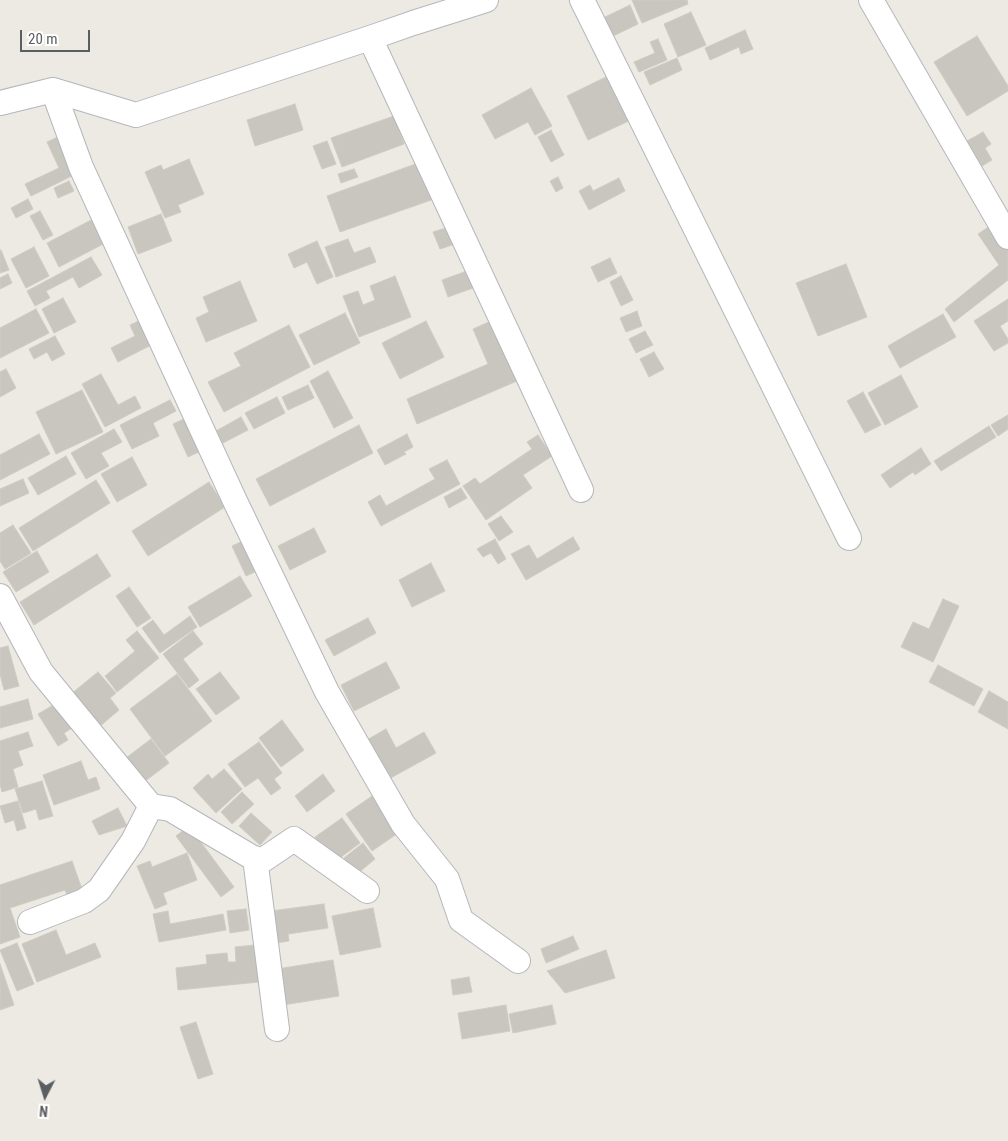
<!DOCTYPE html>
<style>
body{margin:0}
#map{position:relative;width:1008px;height:1141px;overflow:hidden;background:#eceae2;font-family:"Roboto Condensed",sans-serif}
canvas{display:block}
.north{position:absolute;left:20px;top:1071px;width:50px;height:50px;-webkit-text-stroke:4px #fff;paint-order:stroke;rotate:185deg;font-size:14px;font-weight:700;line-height:20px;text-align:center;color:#5a5d61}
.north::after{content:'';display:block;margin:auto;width:18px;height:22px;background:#5a5d61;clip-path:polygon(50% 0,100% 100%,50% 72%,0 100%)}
.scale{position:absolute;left:20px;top:30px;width:70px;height:22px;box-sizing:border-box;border:2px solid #5a5d61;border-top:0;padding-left:6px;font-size:15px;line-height:18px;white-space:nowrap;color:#5a5d61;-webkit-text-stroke:4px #fff;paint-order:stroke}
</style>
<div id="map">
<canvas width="1008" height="1141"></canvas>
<div class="north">N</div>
<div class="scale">20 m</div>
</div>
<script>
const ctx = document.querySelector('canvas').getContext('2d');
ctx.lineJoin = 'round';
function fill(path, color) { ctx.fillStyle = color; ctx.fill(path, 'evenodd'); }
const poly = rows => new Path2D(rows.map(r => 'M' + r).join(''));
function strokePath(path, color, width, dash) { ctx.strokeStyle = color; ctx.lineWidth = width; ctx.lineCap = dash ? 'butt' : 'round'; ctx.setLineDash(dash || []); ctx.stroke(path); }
const building = poly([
 [632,0,687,0,688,4,642,23,632,0],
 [630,5,638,24,611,37,603,18,630,5],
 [691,12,706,45,678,57,664,24,691,12],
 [745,30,753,49,741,54,739,47,710,60,705,48,745,30],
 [977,36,1008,86,1008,91,967,116,934,62,977,36],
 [658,39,667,60,639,72,634,62,655,53,650,42,658,39],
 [677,58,682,70,650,85,644,72,677,58],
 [610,75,631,120,588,140,567,96,610,75],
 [531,88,552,126,535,135,528,122,495,139,482,115,531,88],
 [295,104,303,130,255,146,247,120,295,104],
 [394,116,404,144,342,167,331,138,394,116],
 [551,130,564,155,551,162,538,137,551,130],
 [983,132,991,144,985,148,992,160,982,166,967,141,983,132],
 [60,136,78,173,31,196,25,184,59,168,47,142,60,136],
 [327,141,336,164,322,169,313,146,327,141],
 [189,159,204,194,178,205,181,212,165,218,145,172,161,165,163,170,189,159],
 [421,162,434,199,340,232,327,196,421,162],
 [354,169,358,177,341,183,338,174,354,169],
 [558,177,563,188,556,192,550,181,558,177],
 [619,178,625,191,589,210,579,191,590,185,593,191,619,178],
 [69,181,74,191,58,198,54,188,69,181],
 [28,199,33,209,16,218,11,208,28,199],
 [40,211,53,235,43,240,30,216,40,211],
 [161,214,172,241,138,254,128,227,161,214],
 [97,217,109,241,59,267,47,243,97,217],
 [993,224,1008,246,1008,280,954,322,945,309,999,265,978,234,993,224],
 [449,227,455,244,440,249,433,232,449,227],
 [348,239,354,253,370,247,376,262,336,277,325,247,348,239],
 [317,241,333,277,317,284,307,262,294,268,288,254,317,241],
 [34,247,49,276,26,288,11,259,34,247],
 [0,250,1,250,9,270,0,273,0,250],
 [91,257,102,275,79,288,73,277,46,291,50,298,35,306,27,291,91,257],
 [610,258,617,273,598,282,591,267,610,258],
 [846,264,867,317,818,336,796,283,846,264],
 [467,271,473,288,448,297,442,280,467,271],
 [8,274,12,283,0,289,0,278,8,274],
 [395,276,411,317,359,337,343,296,358,291,363,305,375,300,370,286,395,276],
 [621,276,633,300,621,306,610,282,621,276],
 [240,281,257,321,206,342,196,318,209,312,203,297,240,281],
 [63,298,76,322,54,333,42,309,63,298],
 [1008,299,1008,321,1000,326,1008,339,1008,343,994,351,974,321,1008,299],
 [36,309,49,333,0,358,0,328,36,309],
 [637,311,642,326,626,332,620,318,637,311],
 [345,313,360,343,314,365,299,335,345,313],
 [943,314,956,337,900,368,888,346,943,314],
 [143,319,155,343,118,362,111,348,135,336,130,325,143,319],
 [426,321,444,357,400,379,382,343,426,321],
 [491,321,517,381,417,424,407,399,488,364,473,329,491,321],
 [289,325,310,367,224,412,208,382,241,366,234,353,289,325],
 [645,331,653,345,636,353,629,339,645,331],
 [55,336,65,354,52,361,47,352,34,359,29,349,55,336],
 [654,352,664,369,649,377,640,359,654,352],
 [6,369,16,388,0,397,0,372,6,369],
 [328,371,353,418,334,428,310,381,328,371],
 [101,374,118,405,135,396,141,408,105,427,82,384,101,374],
 [901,375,918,407,885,425,868,393,901,375],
 [308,385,314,398,288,410,282,397,308,385],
 [82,390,103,432,56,454,36,412,82,390],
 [863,392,881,425,865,433,847,401,863,392],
 [277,397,285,413,254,429,245,413,277,397],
 [170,400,176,411,153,423,159,436,132,449,120,425,170,400],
 [1008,415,1008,429,998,436,991,425,1008,415],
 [241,417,248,430,223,443,216,431,241,417],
 [186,418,201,451,188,457,173,424,186,418],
 [359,425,373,453,270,506,256,479,359,425],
 [989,426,996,437,941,471,934,461,989,426],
 [114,429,122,442,101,453,109,466,86,479,71,453,114,429],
 [39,434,50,454,0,480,0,455,39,434],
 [407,434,413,447,404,452,406,454,385,465,377,450,407,434],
 [538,435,552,456,523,475,532,488,486,520,463,486,475,478,480,484,532,449,527,442,538,435],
 [921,448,931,464,915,475,913,472,890,488,881,475,921,448],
 [66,456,76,474,38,495,28,478,66,456],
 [132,457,147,485,117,502,101,474,132,457],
 [447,460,460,484,381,526,368,502,380,495,386,506,435,479,429,469,447,460],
 [23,479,29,493,0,506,0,489,23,479],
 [96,480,110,503,33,551,19,528,96,480],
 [209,482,225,507,148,556,132,531,209,482],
 [461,488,467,498,449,508,444,497,461,488],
 [501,516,513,532,499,541,488,524,501,516],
 [13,525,31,553,5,569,0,561,0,533,13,525],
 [314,528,326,552,290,570,278,546,314,528],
 [573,537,580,549,526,580,511,554,529,545,537,559,573,537],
 [495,539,506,559,498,564,491,553,483,557,477,549,495,539],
 [243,541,257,571,246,576,232,546,243,541],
 [37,551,49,572,16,592,3,572,37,551],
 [97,554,111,576,34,625,20,602,97,554],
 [431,563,445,591,412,607,399,580,431,563],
 [240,576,252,596,200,627,188,607,240,576],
 [129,587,151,618,137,627,116,596,129,587],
 [943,599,959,606,933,662,901,647,913,622,929,629,943,599],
 [190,616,197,627,160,653,142,628,153,620,164,635,190,616],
 [368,618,376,633,334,656,325,640,368,618],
 [137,631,159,658,117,692,105,676,135,651,126,640,137,631],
 [193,631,203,644,183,659,199,680,189,688,163,654,193,631],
 [8,646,19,686,4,690,0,674,0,648,8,646],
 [386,662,400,688,354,711,341,685,386,662],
 [938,665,983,689,974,706,929,682,938,665],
 [98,672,116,693,110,698,119,710,99,727,71,694,98,672],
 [220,672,240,698,216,715,196,689,220,672],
 [177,674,212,721,165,756,130,709,177,674],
 [989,691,1008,702,1008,729,978,712,989,691],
 [28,699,33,719,0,728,0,707,28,699],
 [57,703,72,728,64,733,68,740,58,746,38,714,57,703],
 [282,720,304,750,281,767,259,738,282,720],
 [386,729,396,748,424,732,436,753,387,780,365,741,386,729],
 [28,732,33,746,18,751,23,765,13,769,18,787,2,792,0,784,0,741,28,732],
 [151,739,169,763,144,782,126,758,151,739],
 [259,742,282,773,274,779,281,788,271,795,258,778,245,787,228,764,259,742],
 [81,761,88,780,96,777,100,789,54,805,43,775,81,761],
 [224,769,242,789,216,813,193,788,208,774,212,779,224,769],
 [323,774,335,791,307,812,295,796,323,774],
 [42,781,53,816,39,820,36,809,23,813,15,789,42,781],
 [242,792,254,804,232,824,221,812,242,792],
 [375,794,401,831,372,851,346,814,375,794],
 [18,801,26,828,17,831,14,820,5,823,0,806,18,801],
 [118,808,127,826,99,835,92,821,118,808],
 [251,813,272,832,260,845,239,826,251,813],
 [342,818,360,843,333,863,315,837,342,818],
 [189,826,234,887,221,897,176,836,189,826],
 [363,843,375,859,357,874,344,858,363,843],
 [187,853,197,880,163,893,167,904,155,909,137,866,150,861,152,867,187,853],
 [72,861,83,892,68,897,65,890,10,908,20,937,0,944,0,885,72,861],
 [324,904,328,928,288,934,289,941,276,943,271,911,324,904],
 [373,908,381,947,340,955,332,916,373,908],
 [246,909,249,930,230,933,227,911,246,909],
 [168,911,170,924,223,914,226,930,159,942,153,914,168,911],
 [56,930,66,955,95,943,101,957,37,982,22,944,56,930],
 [573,936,579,949,546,963,541,949,573,936],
 [17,943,34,984,17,991,0,950,17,943],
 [255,945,259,982,178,990,176,968,207,964,206,955,227,953,228,962,236,962,235,947,255,945],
 [606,950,615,978,565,993,547,971,606,950],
 [333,960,339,996,283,1005,277,969,333,960],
 [0,964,14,1005,0,1010,0,964],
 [469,977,472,992,453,995,451,980,469,977],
 [506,1005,510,1031,462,1039,458,1013,506,1005],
 [552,1005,556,1024,513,1033,509,1014,552,1005],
 [196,1022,213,1074,198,1079,180,1027,196,1022]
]);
fill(building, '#c9c6c0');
strokePath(building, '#d0cbc1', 1);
const minor = poly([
 [582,0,849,538],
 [871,0,1008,237],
 [370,38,581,490],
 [53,90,81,167,235,501,327,692,403,824,447,879,461,920,518,961],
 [0,103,53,90,136,115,370,38,413,23,486,0],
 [0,596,41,672,151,806,170,809,260,862,294,839,367,891],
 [255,858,277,1029],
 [30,922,84,901,99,890,133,841,151,806]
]);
strokePath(minor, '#b4b7bb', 26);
strokePath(minor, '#fff', 24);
</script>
